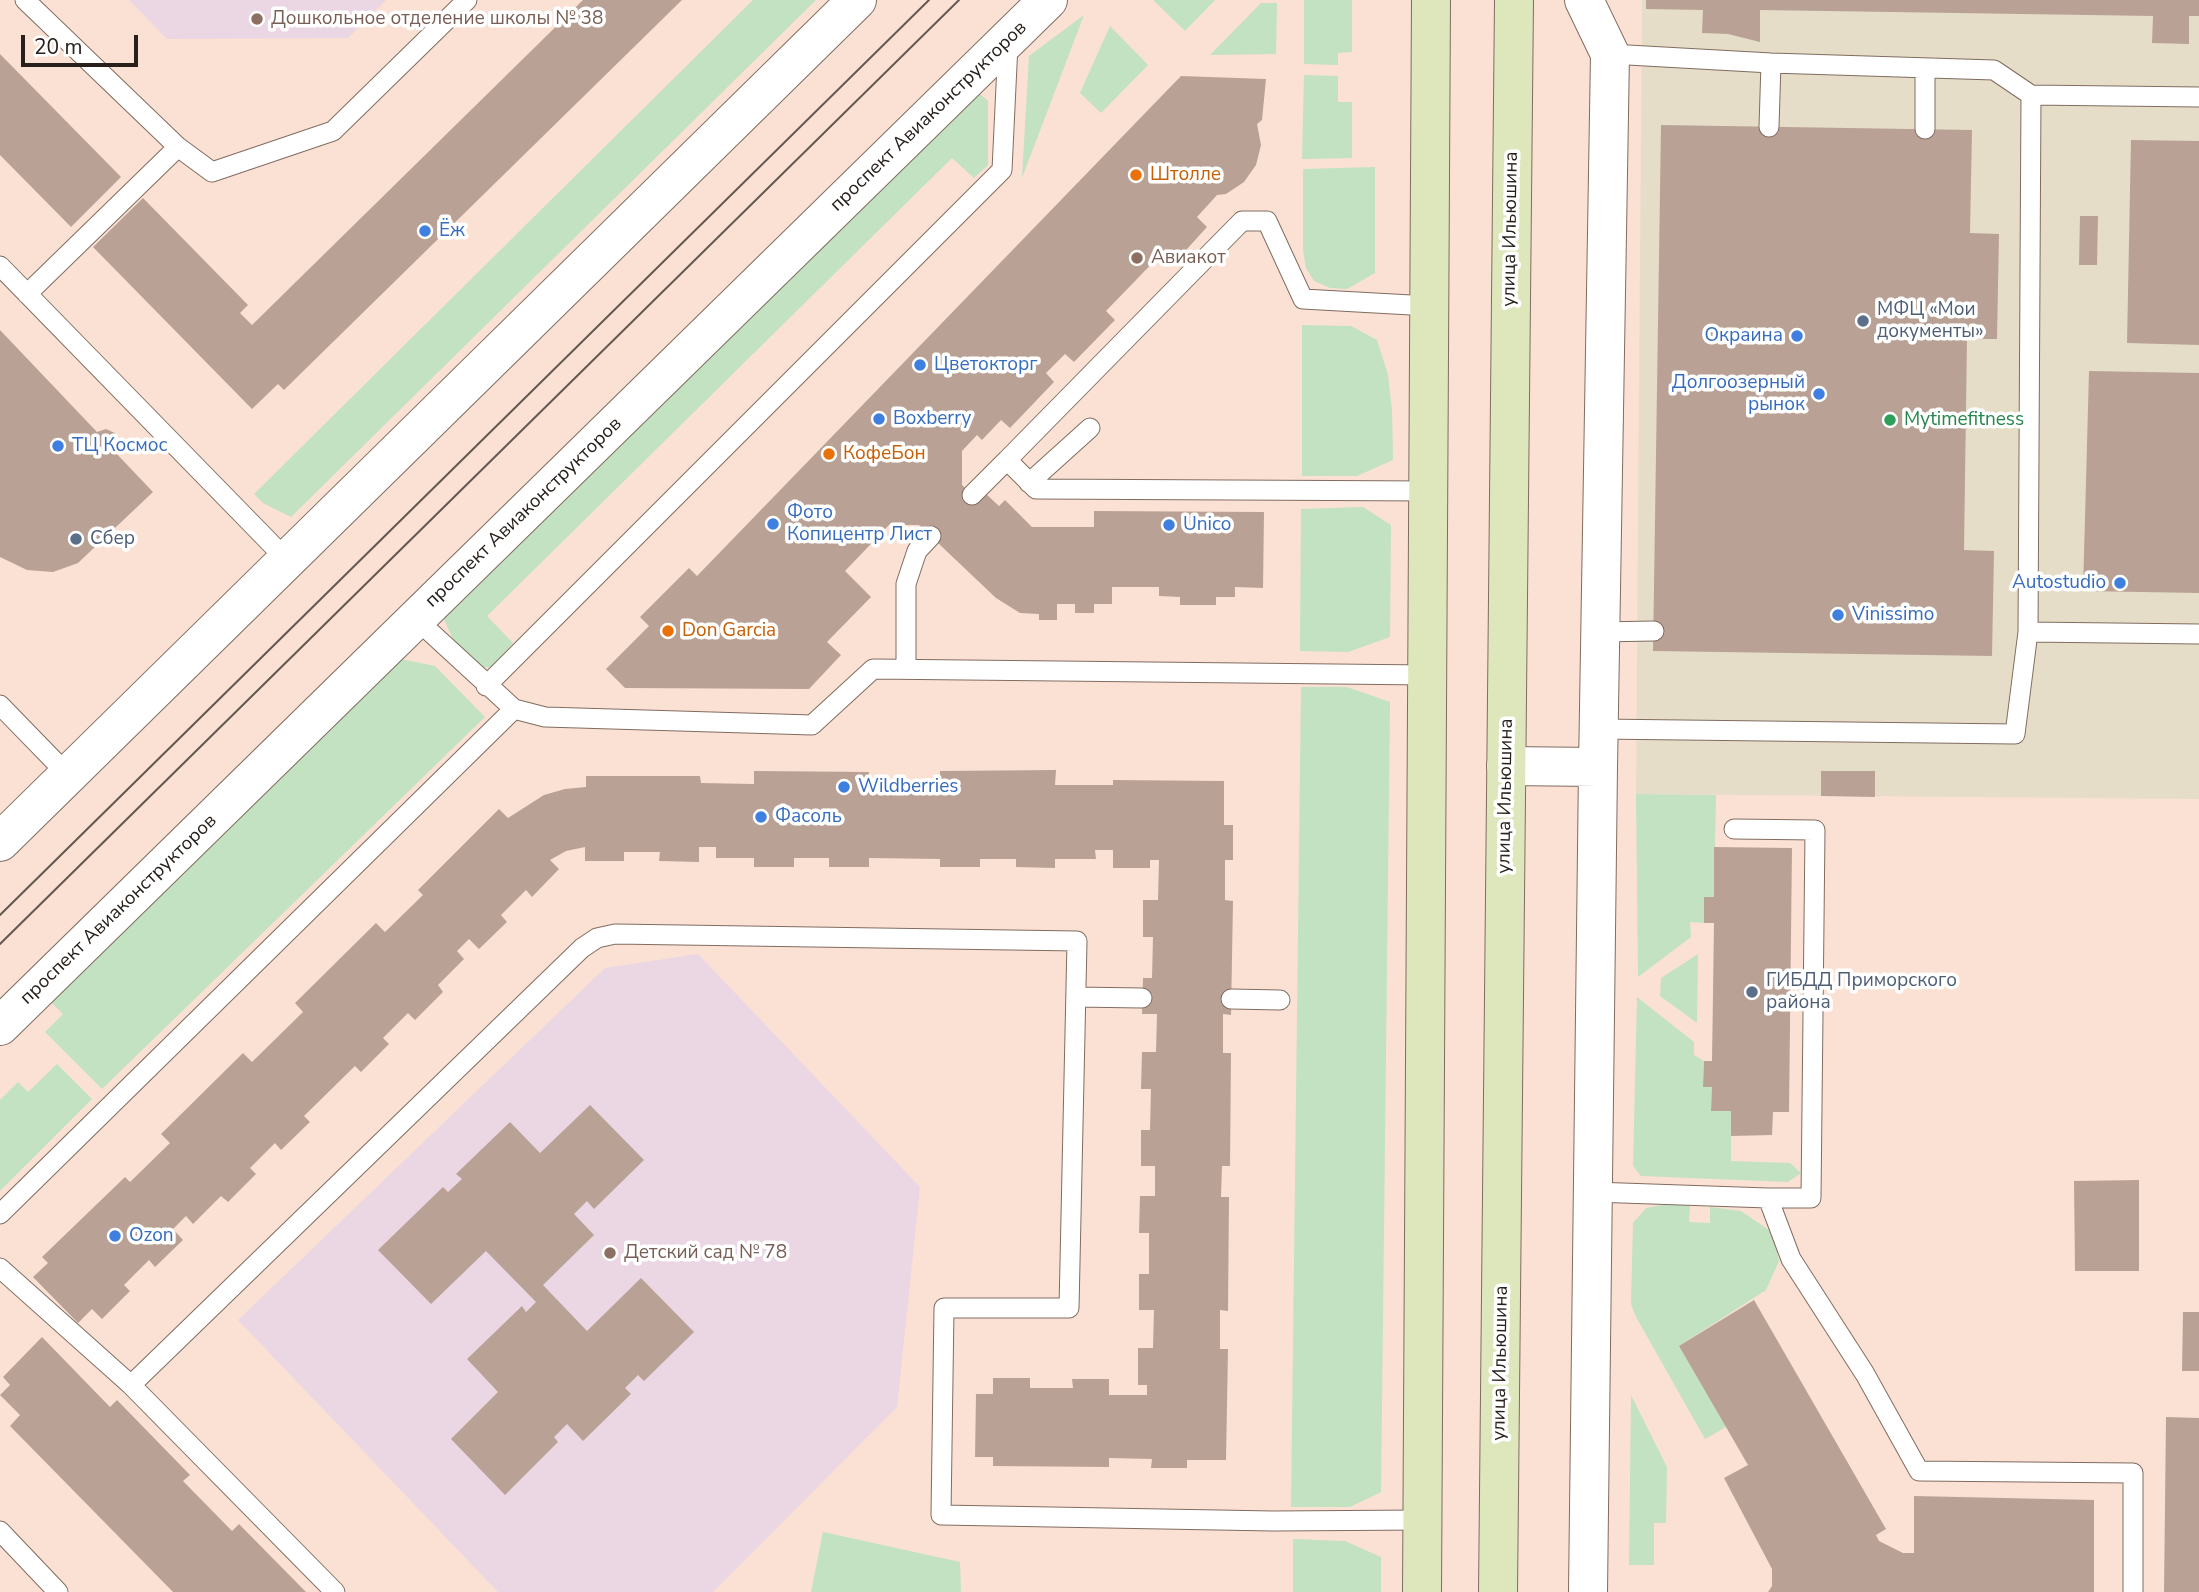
<!DOCTYPE html>
<meta charset="utf-8">
<style>
body{margin:0}
#map{position:relative;width:2199px;height:1592px;overflow:hidden;background:#fae1d4;font-family:"Nunito Sans",sans-serif}
canvas{display:block}
.scale{position:absolute;left:21px;top:35px;width:117px;height:32px;box-sizing:border-box;border:4px solid #28201b;border-top:0;padding-left:9px;font-size:21px;line-height:24px;white-space:nowrap;color:#28201b;-webkit-text-stroke:5px #fff;paint-order:stroke}
</style>
<div id="map">
<canvas width="2199" height="1592"></canvas>
<div class="scale">20 m</div>
</div>
<script>
const ctx = document.querySelector('canvas').getContext('2d');
ctx.lineJoin = 'round';
function fill(path, color) { ctx.fillStyle = color; ctx.fill(path, 'evenodd'); }
const poly = rows => new Path2D(rows.map(r => 'M' + r).join(''));
function strokePath(path, color, width, dash) { ctx.strokeStyle = color; ctx.lineWidth = width; ctx.lineCap = dash ? 'butt' : 'round'; ctx.setLineDash(dash || []); ctx.stroke(path); }
function drawText(font, color, halo, rows, align = 'center') {
  ctx.font = font + ' "Nunito Sans",sans-serif'; ctx.lineWidth = 7; ctx.setLineDash([]); ctx.textBaseline = 'middle'; ctx.strokeStyle = halo; ctx.fillStyle = color; for (const [text, x, y, turn = 0] of rows) {
    ctx.save(); ctx.translate(x, y); ctx.rotate((+turn || 0) * Math.PI / 180); ctx.textAlign = isNaN(turn) ? turn : align; if (halo) ctx.strokeText(text, 0, 0); ctx.fillText(text, 0, 0); ctx.restore();
  }
}
fill(poly([
 [1642,0,2199,0,2199,799,1636,794]
]), '#e5ddc7');
fill(poly([
 [129,0,386,0,348,38,167,39],
 [698,954,920,1187,897,1407,713,1592,498,1592,238,1320,605,968]
]), '#ebd6e4');
fill(poly([
 [753,0,816,0,291,517,263,503,254,494],
 [1153,0,1215,0,1185,31],
 [1304,0,1352,0,1352,52,1338,53,1338,65,1304,64],
 [1261,3,1277,3,1276,54,1210,55],
 [1084,15,1022,178,1029,56],
 [1110,26,1148,65,1101,113,1080,93],
 [1304,75,1338,76,1338,102,1352,102,1352,158,1302,159],
 [980,94,988,101,988,165,974,178,952,158,487,616,513,643,492,667,480,668,457,648,443,617,964,106],
 [1375,167,1375,273,1347,289,1330,288,1314,281,1306,268,1303,250,1303,169],
 [1302,325,1351,326,1377,340,1388,375,1392,410,1393,460,1357,476,1302,476],
 [1363,507,1391,525,1390,637,1348,652,1300,651,1301,509],
 [401,659,435,666,485,717,102,1089,45,1032,63,1014,50,1001],
 [1301,687,1347,687,1390,702,1381,1492,1350,1507,1291,1507],
 [1636,794,1716,795,1714,897,1704,897,1704,923,1690,922,1691,937,1638,977],
 [1698,954,1697,1023,1660,996,1661,978],
 [1637,997,1694,1042,1694,1055,1704,1061,1703,1086,1712,1087,1711,1111,1731,1111,1731,1161,1790,1163,1801,1173,1788,1182,1641,1176,1633,1166],
 [57,1064,92,1099,0,1191,0,1100,18,1082,28,1092],
 [1661,1205,1690,1205,1689,1222,1710,1223,1710,1207,1741,1211,1769,1230,1776,1246,1779,1261,1766,1290,1679,1346,1726,1427,1705,1439,1635,1315,1631,1304,1633,1223,1646,1208],
 [1631,1395,1667,1467,1666,1523,1654,1523,1654,1565,1629,1565],
 [823,1532,960,1562,961,1592,811,1592],
 [1293,1539,1345,1541,1381,1557,1381,1592,1293,1592]
]), '#c2e2c1');
fill(poly([
 [583,0,682,0,284,390,278,384,252,409,93,247,143,198,248,305,240,313,252,325],
 [1646,0,2199,0,2199,16,2189,16,2189,44,2152,43,2153,16,1760,10,1760,42,1728,34,1702,33,1703,10,1646,9],
 [0,54,121,177,71,227,0,155],
 [1181,76,1266,79,1262,120,1257,124,1261,145,1256,165,1244,182,1226,194,1217,195,1197,217,1207,227,1177,260,1166,249,1106,311,1115,320,1074,362,1065,354,1046,373,1054,382,1010,428,1001,420,982,440,977,435,962,451,962,485,979,502,986,494,999,506,1005,500,1032,527,1094,527,1094,511,1264,512,1263,588,1235,587,1235,597,1216,597,1216,605,1180,605,1180,597,1159,596,1159,587,1112,587,1112,604,1094,604,1094,613,1075,613,1075,604,1057,604,1057,620,1039,620,1039,614,1020,613,996,598,919,525,889,525,845,571,871,597,827,642,841,655,809,689,625,688,606,669,649,626,640,617,689,568,697,576],
 [1661,125,1972,130,1970,233,1999,234,1997,339,1967,339,1964,550,1994,551,1992,656,1653,651],
 [2131,140,2199,141,2199,345,2127,343],
 [2080,216,2098,216,2097,265,2079,265],
 [0,330,97,432,106,429,115,433,118,442,114,451,153,492,78,563,53,572,27,570,0,557],
 [2089,371,2199,373,2199,593,2083,591],
 [1056,770,1055,785,1113,785,1113,780,1224,781,1224,825,1233,825,1233,860,1225,860,1225,900,1233,901,1231,1015,1223,1014,1223,1053,1231,1053,1230,1166,1222,1166,1221,1197,1229,1197,1228,1311,1220,1310,1220,1349,1228,1349,1226,1460,1187,1460,1187,1468,1151,1468,1152,1459,1109,1458,1109,1467,993,1466,993,1457,975,1457,976,1394,993,1394,993,1378,1030,1378,1030,1388,1073,1388,1072,1379,1109,1379,1109,1395,1147,1395,1147,1385,1138,1385,1138,1348,1153,1348,1154,1310,1139,1310,1139,1274,1149,1274,1149,1233,1139,1233,1140,1196,1155,1196,1155,1166,1141,1166,1141,1130,1150,1130,1151,1089,1141,1089,1142,1052,1156,1052,1157,1014,1142,1014,1143,978,1152,978,1153,937,1143,937,1143,900,1158,900,1159,860,1150,860,1150,868,1113,868,1113,850,1095,850,1096,859,1055,859,1055,868,1016,867,1016,859,980,859,980,867,940,867,940,859,869,858,869,867,829,867,829,858,794,858,794,867,754,867,754,858,716,858,716,847,699,847,699,862,659,861,660,852,624,852,624,861,585,861,585,847,566,851,550,860,559,869,532,897,526,890,501,915,507,922,479,949,469,939,457,951,464,959,438,985,443,992,415,1020,408,1013,383,1038,389,1044,361,1072,355,1066,304,1116,310,1122,281,1150,275,1143,250,1168,256,1174,228,1202,221,1196,193,1224,186,1216,173,1229,183,1240,155,1267,149,1260,124,1285,130,1291,102,1319,92,1309,78,1323,33,1277,48,1263,42,1257,125,1177,130,1182,170,1143,161,1134,243,1053,252,1062,303,1012,295,1003,376,923,385,932,423,895,418,890,499,809,508,818,544,795,565,789,586,787,586,776,700,776,701,783,754,784,754,771,869,772,869,784,940,784,940,771],
 [1821,771,1875,771,1875,797,1821,796],
 [1714,847,1792,848,1789,1112,1773,1112,1772,1135,1731,1136,1731,1111,1711,1111,1712,1087,1703,1087,1704,1061,1712,1061,1714,923,1704,923,1704,897,1714,897],
 [590,1105,644,1160,594,1209,587,1201,574,1214,594,1235,543,1285,587,1331,641,1278,694,1332,644,1381,638,1375,625,1388,631,1394,583,1441,567,1424,554,1437,558,1442,505,1495,451,1439,498,1392,467,1359,522,1306,526,1312,536,1302,486,1251,431,1304,378,1250,443,1187,448,1192,462,1179,456,1174,510,1122,540,1153],
 [2139,1180,2139,1271,2075,1271,2074,1181],
 [1754,1300,1886,1529,1876,1535,1879,1541,1903,1553,1914,1553,1914,1496,2094,1500,2094,1592,1768,1592,1772,1586,1772,1569,1724,1478,1748,1465,1679,1346],
 [2183,1312,2199,1312,2199,1371,2182,1371],
 [42,1337,110,1407,117,1400,190,1475,183,1481,232,1531,239,1524,306,1592,173,1592,10,1426,20,1415,0,1395,10,1385,3,1377],
 [2166,1417,2199,1418,2199,1592,2164,1592]
]), '#b9a295');
const service = poly([
 [25,0,178,147,212,172,333,131,467,0],
 [1610,54,1771,63,1994,70,2031,95,2199,97],
 [1769,127,1771,63],
 [1925,129,1925,68],
 [0,266,287,560],
 [27,294,178,147],
 [1029,483,1090,428],
 [1428,491,1036,489,1007,460,1242,221,1267,221,1303,299,1429,306],
 [972,495,1007,460],
 [416,619,514,709],
 [1600,632,1654,631],
 [2028,632,2199,634],
 [906,669,906,584,917,551,931,536],
 [486,686,1002,170,1008,44],
 [0,705,68,775],
 [1599,729,2015,734,2028,632,2031,95],
 [1734,829,1815,830,1811,1198,1768,1198],
 [1076,997,1142,998],
 [1231,999,1280,1000],
 [1593,1192,1768,1198,1791,1259,1865,1374,1919,1471,2133,1473,2133,1592],
 [0,1214,514,709,545,717,812,725,873,669,1427,675],
 [0,1268,131,1385],
 [0,1531,58,1592],
 [335,1592,131,1385,582,948,597,938,615,934,1077,941,1069,1308,944,1308,941,1515,1273,1521,1423,1520]
]);
const minor = poly([
 [1584,0,1610,54,1598,767,1588,1592],
 [1506,766,1598,767]
]);
const tertiary = poly([
 [0,842,857,0],
 [0,1026,1048,0]
]);
const secondary = poly([
 [1422,1592,1431,0],
 [1498,1592,1514,0]
]);
strokePath(service, '#816c60', 21);
strokePath(minor, '#816c60', 40);
strokePath(tertiary, '#816c60', 40);
strokePath(secondary, '#816c60', 40);
strokePath(service, '#fff', 19);
strokePath(minor, '#fff', 38);
strokePath(tertiary, '#fff', 38);
strokePath(secondary, '#dee7bc', 38);
strokePath(poly([
 [0,915,929,0],
 [0,944,959,0]
]), '#655851', 2);
for (const [x, y, r, color] of [
 [257,19,7,"#8d6e63"],
 [1136,175,7,"#e8710a"],
 [425,231,7,"#3f7fe0"],
 [1137,258,7,"#8d6e63"],
 [1863,321,7,"#5c6f8a"],
 [1797,336,7,"#3f7fe0"],
 [920,365,7,"#3f7fe0"],
 [1819,394,7,"#3f7fe0"],
 [879,419,7,"#3f7fe0"],
 [1890,420,7,"#2e9e5b"],
 [58,446,7,"#3f7fe0"],
 [829,454,7,"#e8710a"],
 [773,524,7,"#3f7fe0"],
 [1169,525,7,"#3f7fe0"],
 [76,539,7,"#5c6f8a"],
 [2120,583,7,"#3f7fe0"],
 [1838,615,7,"#3f7fe0"],
 [668,631,7,"#e8710a"],
 [844,787,7,"#3f7fe0"],
 [761,817,7,"#3f7fe0"],
 [1752,992,7,"#5c6f8a"],
 [115,1236,7,"#3f7fe0"],
 [610,1253,7,"#8d6e63"]
]) { const dot = new Path2D(); dot.arc(x, y, r, 0, 2 * Math.PI); ctx.fillStyle = color; ctx.fill(dot); strokePath(dot, '#fff', 2.5); }
drawText('19px', '#785e54', '#fff', [
 ["Дошкольное отделение школы № 38",271,19],
 ["Авиакот",1151,258],
 ["Детский сад № 78",624,1253]
], 'left');
drawText('19px', '#28201b', '#fff', [
 ["проспект Авиаконструкторов",929,117,-44],
 ["улица Ильюшина",1511,229,-89],
 ["проспект Авиаконструкторов",524,513,-44],
 ["улица Ильюшина",1506,796,-89],
 ["проспект Авиаконструкторов",119,910,-44],
 ["улица Ильюшина",1501,1363,-89]
]);
drawText('19px', '#c56008', '#fff', [
 ["Штолле",1150,175],
 ["КофеБон",843,454],
 ["Don Garcia",682,631]
], 'left');
drawText('19px', '#366cbe', '#fff', [
 ["Ёж",439,231],
 ["Окраина",1783,336,"right"],
 ["Цветокторг",934,365],
 ["Долгоозерный",1805,383,"right"],
 ["рынок",1805,405,"right"],
 ["Boxberry",893,419],
 ["ТЦ Космос",72,446],
 ["Фото",787,513],
 ["Копицентр Лист",787,535],
 ["Unico",1183,525],
 ["Autostudio",2106,583,"right"],
 ["Vinissimo",1852,615],
 ["Wildberries",858,787],
 ["Фасоль",775,817],
 ["Ozon",129,1236]
], 'left');
drawText('19px', '#4e5e75', '#fff', [
 ["МФЦ «Мои",1877,310],
 ["документы»",1877,332],
 ["Сбер",90,539],
 ["ГИБДД Приморского",1766,981],
 ["района",1766,1003]
], 'left');
drawText('19px', '#27864d', '#fff', [
 ["Mytimefitness",1904,420]
], 'left');
</script>
